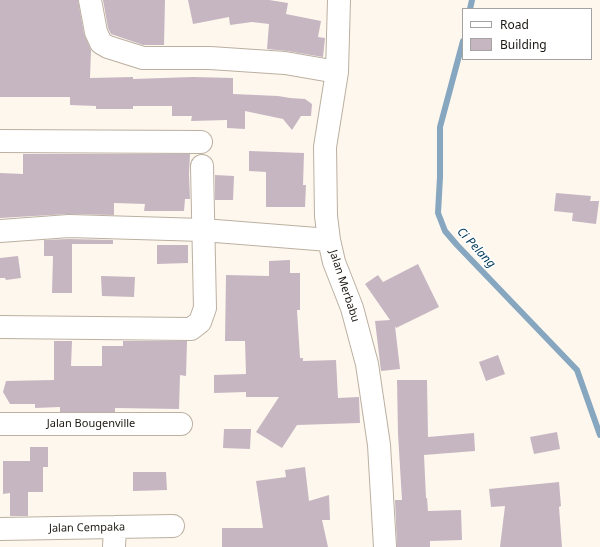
<!DOCTYPE html>
<style>
body{margin:0}
#map{position:relative;width:600px;height:547px;overflow:hidden;background:#fef7ee;font-family:"Noto Sans",sans-serif}
canvas{display:block}
.legend{position:absolute;left:462px;top:8px;width:130px;height:52px;box-sizing:border-box;background:#fff;border:1px solid #a4a3a1;margin:0;padding:5px 7px;list-style:none;font-size:12px;color:#1c1813}
.legend li{display:flex;align-items:center;gap:8px;height:20px}
.legend b{width:20px;border:1px solid #a4a3a1}
</style>
<div id="map">
<canvas width="600" height="547"></canvas>
<ul class="legend">
<li><b style="height:5px;background:#fff"></b>Road</li>
<li><b style="height:11px;background:#c6b6c2"></b>Building</li>
</ul>
</div>
<script>
const ctx = document.querySelector('canvas').getContext('2d');
ctx.lineJoin = 'round';
const poly = rows => new Path2D(rows.map(r => 'M' + r).join(''));
function strokePath(path, color, width, dash) { ctx.strokeStyle = color; ctx.lineWidth = width; ctx.lineCap = dash ? 'butt' : 'round'; ctx.setLineDash(dash || []); ctx.stroke(path); }
function fill(path, color) { ctx.fillStyle = color; ctx.fill(path, 'evenodd'); }
function drawText(font, color, halo, rows, align = 'center') {
  ctx.font = font + ' "Noto Sans",sans-serif'; ctx.lineWidth = 3.5; ctx.setLineDash([]); ctx.textBaseline = 'middle'; ctx.strokeStyle = halo; ctx.fillStyle = color; for (const [text, x, y, turn = 0] of rows) {
    ctx.save(); ctx.translate(x, y); ctx.rotate((+turn || 0) * Math.PI / 180); ctx.textAlign = isNaN(turn) ? turn : align; if (halo) ctx.strokeText(text, 0, 0); ctx.fillText(text, 0, 0); ctx.restore();
  }
}
strokePath(poly([
 [470,9,472,0],
 [463,41,440,127,440,177,438,213,445,231,457,245,577,370,600,435]
]), '#86a7bf', 6);
fill(poly([
 [0,0,78,0,84,34,91,50,90,78,133,77,133,79,193,77,233,78,233,94,278,96,290,98,305,99,312,104,311,116,301,116,292,130,283,119,245,111,245,129,227,128,227,120,191,121,192,116,172,116,172,106,133,106,133,109,96,109,96,106,70,105,70,97,0,97],
 [103,0,165,0,164,45,143,45,111,34,108,28],
 [188,0,269,0,288,3,286,14,321,21,318,37,325,38,323,57,287,51,267,49,269,24,252,22,230,25,229,17,193,24],
 [249,151,304,153,303,185,306,185,305,207,266,207,266,172,249,171],
 [23,154,190,154,189,174,190,199,185,199,184,211,144,211,145,204,114,203,114,215,68,214,0,218,0,173,23,174],
 [215,175,234,176,233,200,215,200],
 [556,193,591,196,590,201,599,201,596,224,572,221,573,213,554,211],
 [69,239,113,240,113,244,72,244,72,293,52,293,53,256,44,256,44,240],
 [157,245,188,245,188,263,157,264],
 [18,256,21,278,6,280,5,278,0,278,0,258],
 [290,260,290,273,300,273,300,310,297,310,300,358,303,358,303,361,336,360,338,398,359,397,360,423,297,425,282,448,256,432,279,397,246,397,246,392,214,393,214,375,246,374,245,341,225,341,226,275,269,276,269,261],
 [418,264,439,307,396,328,395,326,400,369,381,371,375,321,390,320,365,284,378,275,383,282],
 [101,276,135,277,134,297,102,296],
 [54,341,72,341,71,366,102,366,102,346,123,346,123,341,187,341,186,376,180,375,179,409,115,408,115,412,60,412,60,407,35,408,35,404,10,404,3,392,6,381,54,380],
 [498,355,505,374,486,381,479,362],
 [397,380,427,380,428,437,474,433,475,451,424,455,426,498,427,498,428,511,461,510,462,540,430,541,430,547,397,547,395,500,402,500,398,434],
 [224,429,251,429,250,449,223,448],
 [557,432,560,449,534,454,530,437],
 [30,447,48,447,48,467,43,467,43,492,28,492,28,516,10,516,10,493,3,494,3,461,30,461],
 [305,467,309,501,329,495,330,520,322,520,328,547,222,547,222,528,263,528,256,481,286,477,285,470],
 [133,472,166,472,167,490,133,491],
 [559,482,561,506,559,507,562,547,500,547,505,506,491,507,489,489]
]), '#c6b6c2');
const street = poly([
 [90,0,96,32,101,43,108,47,143,58,210,58,285,63,337,72],
 [339,0,337,72,325,147,326,216,329,240,334,262,352,308,367,364,379,445,385,547],
 [0,141,201,142],
 [0,231,69,226,203,230,329,240],
 [0,327,191,329,200,322,205,308,202,166],
 [0,424,181,424],
 [0,529,173,526],
 [114,547,115,527]
]);
strokePath(street, '#bbb0a1', 24);
strokePath(street, '#fff', 22);
drawText('11px', '#1c1813', '#fff', [
 ["Jalan Merbabu",344,286,72],
 ["Jalan Bougenville",91,424],
 ["Jalan Cempaka",87,528,-1]
]);
drawText('italic 12px', '#003b5c', '#fff', [
 ["Ci Pelang",476,248,47]
]);
</script>
